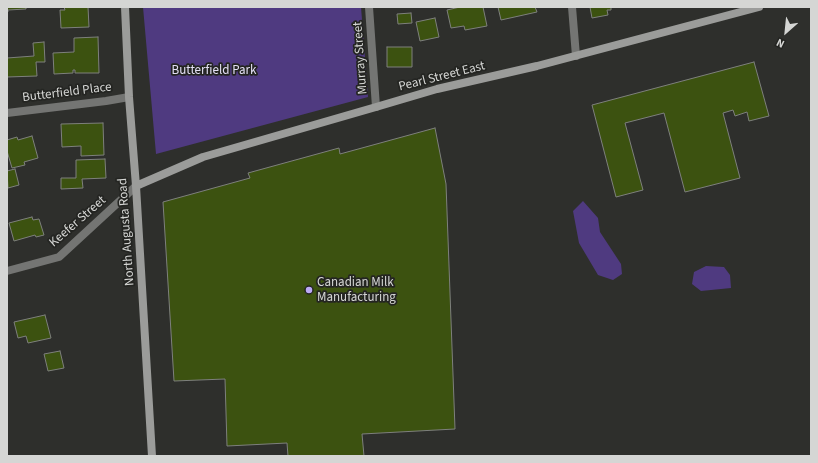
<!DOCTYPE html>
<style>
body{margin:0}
#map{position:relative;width:818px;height:463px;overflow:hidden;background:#2e2f2c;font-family:"Source Sans 3",sans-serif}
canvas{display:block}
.frame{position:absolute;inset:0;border:8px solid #d5d6d4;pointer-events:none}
.north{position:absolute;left:766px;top:12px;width:40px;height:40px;-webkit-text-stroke:3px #242522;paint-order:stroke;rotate:207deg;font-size:11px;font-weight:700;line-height:16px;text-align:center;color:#d5d6d4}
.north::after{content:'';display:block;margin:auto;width:14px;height:18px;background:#d5d6d4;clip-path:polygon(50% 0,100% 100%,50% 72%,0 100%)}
</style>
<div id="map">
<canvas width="818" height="463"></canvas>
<div class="frame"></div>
<div class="north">N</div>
</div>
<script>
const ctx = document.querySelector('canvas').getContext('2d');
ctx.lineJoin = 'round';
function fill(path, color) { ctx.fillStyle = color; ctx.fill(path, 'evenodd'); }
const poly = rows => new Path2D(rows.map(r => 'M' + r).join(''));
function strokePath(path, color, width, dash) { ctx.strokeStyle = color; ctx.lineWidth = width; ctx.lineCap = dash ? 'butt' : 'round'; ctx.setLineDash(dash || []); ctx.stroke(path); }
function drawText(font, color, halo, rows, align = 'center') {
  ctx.font = font + ' "Source Sans 3",sans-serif'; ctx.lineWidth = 3.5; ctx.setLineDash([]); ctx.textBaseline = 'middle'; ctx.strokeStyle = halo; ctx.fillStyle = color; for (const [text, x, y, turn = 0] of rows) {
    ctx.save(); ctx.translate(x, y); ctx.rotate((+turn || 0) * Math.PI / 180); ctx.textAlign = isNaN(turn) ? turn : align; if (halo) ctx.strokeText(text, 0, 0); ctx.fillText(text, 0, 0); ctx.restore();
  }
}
fill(poly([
 [143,7,361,7,368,97,156,154],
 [583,201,598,218,600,232,621,264,622,274,613,280,598,275,579,243,573,211],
 [706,266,724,267,730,275,731,288,701,291,692,284,694,272]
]), '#4f3a80');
const building = poly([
 [7,7,26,7,26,9,8,10,8,12,7,12,7,7],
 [64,7,88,7,89,27,61,28,60,10,65,10,64,7],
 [460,7,483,7,487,26,465,30,464,26,451,28,447,10,460,7],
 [498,7,535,7,537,12,501,20,498,7],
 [590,7,611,7,611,10,607,10,608,15,592,18,590,7],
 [411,13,412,23,398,24,397,14,411,13],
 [435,18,439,37,420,41,416,22,435,18],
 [98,37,99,73,75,73,75,70,73,70,73,73,54,74,53,53,74,52,74,38,98,37],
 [44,42,45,62,36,62,37,76,7,77,7,58,34,56,33,43,44,42],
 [387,47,412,47,412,67,387,67,387,47],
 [754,62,769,116,749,121,747,112,735,116,733,110,723,113,740,178,685,192,664,113,625,123,643,190,616,197,592,105,754,62],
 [103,123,104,155,81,156,81,146,62,147,61,124,103,123],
 [435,128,446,184,455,429,362,434,364,456,288,456,287,443,227,446,225,379,174,381,163,202,250,178,248,173,339,148,340,154,435,128],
 [32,136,38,158,24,162,25,165,12,168,7,151,7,140,17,137,18,140,32,136],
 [105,159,106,178,82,179,83,188,61,189,61,178,76,178,76,160,105,159],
 [15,169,19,185,8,188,7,171,15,169],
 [32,217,33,220,39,219,44,235,36,237,35,235,14,241,9,223,32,217],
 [45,315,51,338,28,343,26,336,18,338,14,322,45,315],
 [60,351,64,368,48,371,44,354,60,351]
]);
fill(building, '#3c5210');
strokePath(building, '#7e807d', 1);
strokePath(poly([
 [369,7,376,107],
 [572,7,576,56],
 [7,113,106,101,129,97],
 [7,271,59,257,136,186]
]), '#747573', 8);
strokePath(poly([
 [125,7,129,97,136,186,152,456],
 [136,186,203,157,376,107,437,89,537,66,759,7]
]), '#9b9c9a', 8);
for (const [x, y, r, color] of [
 [309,290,4,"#bcaaf6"]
]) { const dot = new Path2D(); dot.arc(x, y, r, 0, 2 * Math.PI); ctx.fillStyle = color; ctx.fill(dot); strokePath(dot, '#242522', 1.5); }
drawText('13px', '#d5d6d4', '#242522', [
 ["Murray Street",361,58,-94],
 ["Pearl Street East",442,77,-14],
 ["Butterfield Place",67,93,-7],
 ["Keefer Street",78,222,-41],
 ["North Augusta Road",127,232,-94]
]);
drawText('13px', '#e3dff4', '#242522', [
 ["Butterfield Park",214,71]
]);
drawText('13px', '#d5d6d4', '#242522', [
 ["Canadian Milk",317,283],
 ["Manufacturing",317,298]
], 'left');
</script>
